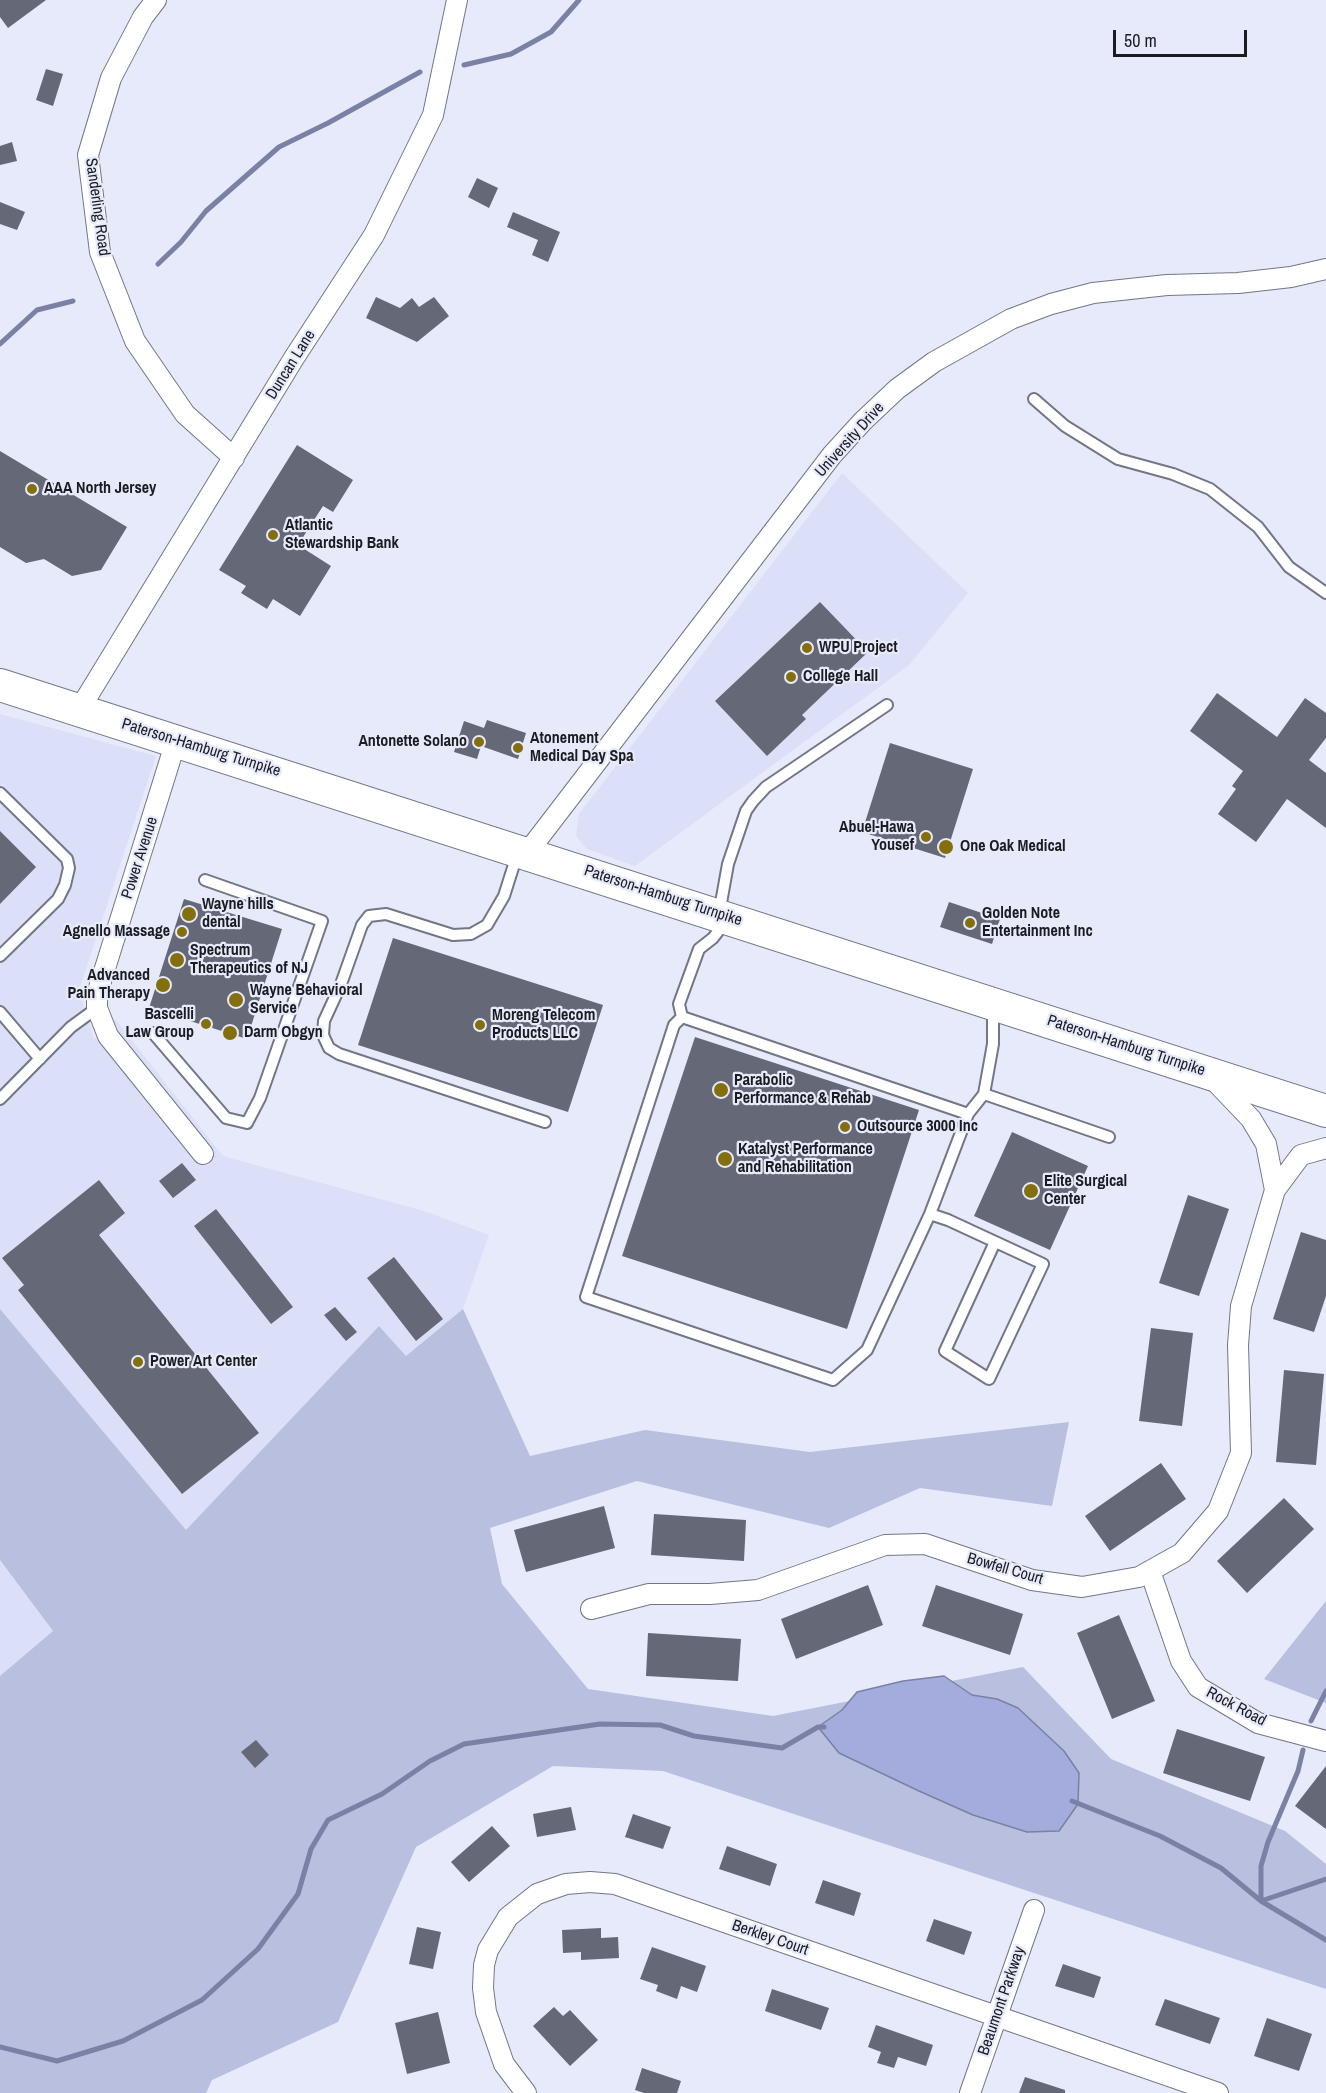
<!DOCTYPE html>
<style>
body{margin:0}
#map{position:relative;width:1326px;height:2093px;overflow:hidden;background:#e6eafa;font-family:"Archivo Narrow",sans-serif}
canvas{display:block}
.scale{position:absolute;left:1113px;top:30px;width:134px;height:27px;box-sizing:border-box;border:3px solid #1b1c22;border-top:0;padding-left:8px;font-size:18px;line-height:21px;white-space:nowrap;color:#1b1c22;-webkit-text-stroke:4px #e6eafa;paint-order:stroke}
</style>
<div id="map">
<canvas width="1326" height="2093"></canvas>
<div class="scale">50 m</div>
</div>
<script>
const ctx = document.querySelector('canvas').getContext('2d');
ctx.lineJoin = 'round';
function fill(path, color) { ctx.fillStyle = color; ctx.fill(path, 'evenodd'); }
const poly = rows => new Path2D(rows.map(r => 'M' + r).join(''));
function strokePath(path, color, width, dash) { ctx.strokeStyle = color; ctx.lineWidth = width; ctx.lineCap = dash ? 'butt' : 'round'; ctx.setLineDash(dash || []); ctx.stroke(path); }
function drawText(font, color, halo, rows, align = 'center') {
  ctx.font = font + ' "Archivo Narrow",sans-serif'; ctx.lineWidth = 4.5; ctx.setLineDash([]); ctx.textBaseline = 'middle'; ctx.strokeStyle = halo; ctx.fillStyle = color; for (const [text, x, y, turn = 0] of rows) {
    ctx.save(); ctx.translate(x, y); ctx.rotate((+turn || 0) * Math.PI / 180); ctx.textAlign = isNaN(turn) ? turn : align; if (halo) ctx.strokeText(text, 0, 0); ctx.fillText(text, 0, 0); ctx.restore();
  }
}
fill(poly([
 [842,473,968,593,909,665,635,866,587,849,576,836,579,814],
 [0,714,156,756,79,990,94,1039,115,1019,223,1156,424,1211,489,1235,463,1309,406,1356,379,1326,186,1530,0,1309],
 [0,1560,53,1631,0,1676]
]), '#dbe0f8');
fill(poly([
 [0,1309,186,1530,379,1326,406,1356,463,1309,530,1456,645,1430,810,1452,1069,1422,1052,1506,920,1488,829,1528,637,1481,490,1528,502,1584,588,1689,773,1716,1023,1667,1111,1759,1285,1831,1326,1864,1326,1989,663,1771,553,1766,416,1847,338,2022,212,2080,206,2093,0,2093,0,1676,53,1631,0,1560],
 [1326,1601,1326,1703,1264,1679]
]), '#b8bfdf');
const water = poly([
 [944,1676,972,1695,997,1699,1018,1708,1064,1751,1079,1773,1078,1804,1059,1831,1027,1832,973,1815,919,1791,839,1753,818,1727,842,1710,857,1692,903,1681,944,1676]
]);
fill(water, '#a3acdc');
strokePath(water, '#7a81a4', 1.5);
strokePath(poly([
 [464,65,511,54,551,32,579,0],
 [158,264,181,242,206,211,279,147,328,123,420,72],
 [0,344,37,310,73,301],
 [1311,1721,1326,1691],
 [1303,1750,1298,1771,1268,1842,1261,1866,1261,1901,1326,1940],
 [1072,1801,1160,1836,1221,1868,1261,1901,1326,1879],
 [0,2047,57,2061,123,2041,202,2000,258,1949,298,1894,311,1849,328,1820,382,1794,430,1761,464,1744,600,1724,660,1725,694,1736,782,1748,818,1727,824,1727]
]), '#7a81a4', 5);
fill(poly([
 [0,0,46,0,8,28,0,17],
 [46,69,63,74,53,106,36,100],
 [12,142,17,161,0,165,0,146],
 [477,178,498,188,489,208,468,197],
 [0,202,25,212,17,230,0,224],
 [513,212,560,232,548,262,532,255,538,240,507,227],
 [376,297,400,308,412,298,419,307,434,297,449,316,417,342,366,318],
 [297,445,353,480,333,512,323,506,298,545,331,566,300,616,273,599,267,609,241,593,246,586,219,570],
 [0,451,127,527,101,570,72,576,44,559,26,563,0,547],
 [820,602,868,652,802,715,806,719,767,756,715,701],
 [1217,693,1277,737,1305,698,1326,713,1326,738,1309,760,1326,773,1326,828,1287,799,1256,842,1218,814,1236,789,1232,786,1243,771,1190,731],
 [487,720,526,733,518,759,481,746,477,759,454,752,464,721,484,728],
 [890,743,973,769,945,858,862,832],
 [0,831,36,867,0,904],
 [184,899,282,929,247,1039,149,1008],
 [949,902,1000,919,992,944,940,927],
 [393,938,603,1005,568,1112,358,1045],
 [695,1037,919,1110,847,1329,622,1256],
 [1012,1132,1088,1166,1050,1250,974,1216],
 [182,1163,196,1180,173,1198,159,1181],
 [99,1180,125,1213,99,1235,259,1433,182,1494,18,1290,24,1285,2,1258],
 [1188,1195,1229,1209,1199,1296,1159,1283],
 [216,1209,293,1307,271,1324,194,1226],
 [1301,1232,1326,1240,1326,1296,1314,1332,1273,1319],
 [394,1257,443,1319,416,1341,367,1278],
 [335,1307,357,1332,346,1341,324,1315],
 [1151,1328,1193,1333,1182,1426,1139,1421],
 [1284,1370,1324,1374,1316,1465,1276,1462],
 [1161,1463,1186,1499,1110,1551,1085,1516],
 [1284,1498,1314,1529,1247,1593,1217,1561],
 [604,1506,615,1548,526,1572,514,1530],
 [654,1514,746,1520,744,1561,651,1555],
 [868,1585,883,1625,796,1659,781,1619],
 [936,1585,1023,1614,1010,1655,922,1626],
 [1119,1615,1155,1701,1112,1719,1077,1633],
 [648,1633,741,1639,738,1681,646,1676],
 [1177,1729,1265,1757,1250,1801,1163,1773],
 [256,1740,269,1755,255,1768,241,1752],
 [1326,1766,1326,1829,1295,1806],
 [571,1807,576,1830,537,1837,533,1814],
 [633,1814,671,1827,663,1849,625,1837],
 [492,1826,510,1846,469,1882,451,1862],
 [727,1846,777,1864,770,1886,719,1869],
 [823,1880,861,1893,854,1916,815,1903],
 [934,1919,972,1932,964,1955,926,1941],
 [417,1927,441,1932,433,1969,409,1964],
 [601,1928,601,1938,618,1937,619,1958,581,1960,581,1952,563,1953,562,1930],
 [652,1947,706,1966,697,1992,681,1986,677,1999,656,1991,658,1985,640,1979],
 [1063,1964,1101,1977,1094,1998,1055,1986],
 [772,1989,829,2008,821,2030,765,2011],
 [1165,1999,1220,2018,1210,2044,1155,2025],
 [554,2007,563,2016,570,2010,598,2040,570,2066,533,2026],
 [438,2012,450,2063,407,2074,395,2023],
 [1267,2018,1312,2034,1299,2071,1254,2056],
 [876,2025,933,2045,926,2066,898,2057,894,2068,877,2063,881,2052,868,2047],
 [642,2068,681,2081,677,2093,644,2093,635,2090],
 [1025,2077,1065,2090,1065,2093,1019,2093]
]), '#656877');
const service = poly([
 [1034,399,1065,426,1118,459,1173,474,1210,489,1258,527,1289,567,1326,593],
 [0,793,67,859,69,868,65,885,58,899,0,956],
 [517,855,504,896,487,925,471,934,453,935,386,914,369,916,362,925,341,984,324,1021,323,1035,329,1048,339,1054,545,1122],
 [719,914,728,864,746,811,753,801,766,787,887,705],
 [726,921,713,938,699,949,679,1004,682,1017,968,1114,984,1094,993,1044,993,1007],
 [0,1012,40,1059],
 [682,1017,674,1025,586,1297,833,1380,867,1350,930,1214,968,1114],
 [153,1033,226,1118,247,1123,260,1098,322,921,205,880],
 [984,1094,1109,1137],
 [0,1099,71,1027,97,1008],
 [930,1214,948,1220,1043,1264,989,1379,945,1351,995,1242]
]);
const minor = poly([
 [156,0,143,17,111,78,88,155,100,252,135,341,185,414,234,458],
 [79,710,294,358,374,235,433,115,457,0],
 [176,741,97,994,97,1008,108,1036,203,1154],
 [527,853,832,455,863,421,897,389,934,362,1011,319,1051,304,1093,293,1167,285,1238,283,1291,277,1326,269],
 [1212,1078,1251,1119,1266,1144,1275,1190],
 [1150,1571,1181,1661,1198,1687,1258,1723,1326,1741],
 [591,1609,649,1594,710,1594,758,1590,885,1545,925,1544,1032,1580,1082,1587,1139,1577,1182,1553,1218,1511,1241,1453,1238,1345,1241,1306,1275,1190,1301,1155,1326,1148],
 [526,2093,504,2064,486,2012,483,1988,484,1965,488,1950,508,1917,537,1894,566,1884,590,1882,615,1884,1218,2093],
 [970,2093,1034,1910]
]);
const primary = poly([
 [0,685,1326,1111]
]);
strokePath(service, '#737685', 14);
strokePath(minor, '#737685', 22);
strokePath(primary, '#737685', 34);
strokePath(service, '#fff', 10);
strokePath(minor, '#fff', 20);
strokePath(primary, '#fff', 32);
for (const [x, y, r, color] of [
 [32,489,6,"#836f0d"],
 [273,535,6,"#836f0d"],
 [807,648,6,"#836f0d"],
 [791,677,6,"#836f0d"],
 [479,742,6,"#836f0d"],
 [518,748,6,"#836f0d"],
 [926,837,6,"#836f0d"],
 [946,847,8,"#836f0d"],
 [189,914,8,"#836f0d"],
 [970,923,6,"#836f0d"],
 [182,932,6,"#836f0d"],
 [177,960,8,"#836f0d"],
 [163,985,8,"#836f0d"],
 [236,1000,8,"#836f0d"],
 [206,1024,6,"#836f0d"],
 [480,1025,6,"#836f0d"],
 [230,1033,8,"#836f0d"],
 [721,1090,8,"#836f0d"],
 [845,1127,6,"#836f0d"],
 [725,1159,8,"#836f0d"],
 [1031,1191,8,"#836f0d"],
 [138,1362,6,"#836f0d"]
]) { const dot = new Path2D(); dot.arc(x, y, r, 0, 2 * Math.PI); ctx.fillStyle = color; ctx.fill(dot); strokePath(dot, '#e6eafa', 2); }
drawText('16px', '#1b1c22', '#e6eafa', [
 ["Sanderling Road",97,207,82],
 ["Duncan Lane",291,365,-58],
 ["University Drive",850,440,-48],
 ["Paterson-Hamburg Turnpike",201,748,17],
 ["Power Avenue",140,858,-72],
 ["Paterson-Hamburg Turnpike",663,896,18],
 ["Paterson-Hamburg Turnpike",1126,1046,18],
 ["Bowfell Court",1005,1569,16],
 ["Rock Road",1236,1707,28],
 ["Berkley Court",770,1938,19],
 ["Beaumont Parkway",1002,2001,-71]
]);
drawText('bold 16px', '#1b1c22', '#e6eafa', [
 ["AAA North Jersey",44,489],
 ["Atlantic",285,526],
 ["Stewardship Bank",285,544],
 ["WPU Project",819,648],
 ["College Hall",803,677],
 ["Atonement",530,739],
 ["Medical Day Spa",530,757],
 ["Antonette Solano",467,742,"right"],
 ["Abuel-Hawa",914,828,"right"],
 ["Yousef",914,846,"right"],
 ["One Oak Medical",960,847],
 ["Wayne hills",202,905],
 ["dental",202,923],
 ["Golden Note",982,914],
 ["Entertainment Inc",982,932],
 ["Agnello Massage",170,932,"right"],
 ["Spectrum",190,951],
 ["Therapeutics of NJ",190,969],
 ["Advanced",150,976,"right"],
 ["Pain Therapy",150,994,"right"],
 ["Wayne Behavioral",250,991],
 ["Service",250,1009],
 ["Bascelli",194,1015,"right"],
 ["Law Group",194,1033,"right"],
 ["Moreng Telecom",492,1016],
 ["Products LLC",492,1034],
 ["Darm Obgyn",244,1033],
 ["Parabolic",734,1081],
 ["Performance & Rehab",734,1099],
 ["Outsource 3000 Inc",857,1127],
 ["Katalyst Performance",738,1150],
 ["and Rehabilitation",738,1168],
 ["Elite Surgical",1044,1182],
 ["Center",1044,1200],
 ["Power Art Center",150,1362]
], 'left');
</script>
